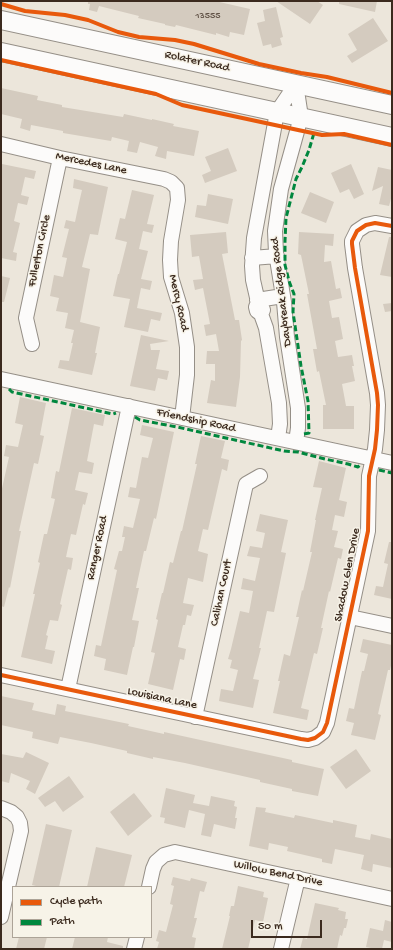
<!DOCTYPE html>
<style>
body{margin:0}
#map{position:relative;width:393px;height:950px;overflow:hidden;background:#ece6db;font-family:"Gochi Hand",sans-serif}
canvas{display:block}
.frame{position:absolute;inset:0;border:2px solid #3b2a1e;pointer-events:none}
.legend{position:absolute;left:12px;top:886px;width:140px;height:52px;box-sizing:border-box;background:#f7f3e8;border:1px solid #aca397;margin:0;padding:5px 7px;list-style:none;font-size:12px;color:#3b2a1e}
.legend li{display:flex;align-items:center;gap:8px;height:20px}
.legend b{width:20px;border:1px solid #aca397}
.scale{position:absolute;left:251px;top:920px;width:71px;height:18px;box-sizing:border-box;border:2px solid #3b2a1e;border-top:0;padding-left:5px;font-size:12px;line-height:14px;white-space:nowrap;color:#3b2a1e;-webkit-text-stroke:3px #f7f3e8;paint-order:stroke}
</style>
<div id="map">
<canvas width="393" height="950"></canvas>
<div class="frame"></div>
<ul class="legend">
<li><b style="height:5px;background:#e8590c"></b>Cycle path</li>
<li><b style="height:5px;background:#00873e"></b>Path</li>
</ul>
<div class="scale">50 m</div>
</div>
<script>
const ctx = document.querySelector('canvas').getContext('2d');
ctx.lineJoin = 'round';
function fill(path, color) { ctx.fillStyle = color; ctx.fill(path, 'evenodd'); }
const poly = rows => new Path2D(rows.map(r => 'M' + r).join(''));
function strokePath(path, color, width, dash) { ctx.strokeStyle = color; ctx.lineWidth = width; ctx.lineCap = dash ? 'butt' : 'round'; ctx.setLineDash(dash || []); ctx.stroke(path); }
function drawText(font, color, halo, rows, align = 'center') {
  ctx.font = font + ' "Gochi Hand",sans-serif'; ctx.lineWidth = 3; ctx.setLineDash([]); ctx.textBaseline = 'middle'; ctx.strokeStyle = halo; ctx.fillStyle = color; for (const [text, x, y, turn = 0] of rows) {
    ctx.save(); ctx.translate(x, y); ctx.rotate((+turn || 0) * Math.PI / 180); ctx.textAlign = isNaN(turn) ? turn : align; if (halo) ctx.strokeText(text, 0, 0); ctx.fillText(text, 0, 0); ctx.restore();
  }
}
fill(poly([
 [88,1,215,1,250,9,244,35,230,32,229,37,216,33,216,35,176,25,175,27,165,25,165,24,138,18,139,16,99,6,97,12,89,10,90,4,88,4],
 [276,1,317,1,323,5,310,24],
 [339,1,377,1,375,12,339,4],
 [276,7,283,37,280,38,282,45,272,48,271,44,263,46,257,23,265,21,263,10],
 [373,18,388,41,352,63,347,56,357,50,348,34],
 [1,88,38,96,37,100,62,105,62,107,123,117,124,114,152,120,152,119,174,124,173,126,199,131,194,156,167,151,166,159,155,156,158,147,140,142,137,153,127,151,129,141,112,137,111,141,63,133,63,131,31,125,30,131,20,128,22,119,1,114],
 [228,148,237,171,205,183,202,175,211,171,205,157],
 [2,164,36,171,34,179,25,177,21,195,29,197,27,205,18,203,14,221,20,223,13,252,17,253,16,261,1,258,1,168],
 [351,164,364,194,354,199,349,189,340,193,331,173],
 [378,167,392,170,392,195,389,206,379,204,383,186,372,191],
 [74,179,108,187,98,235,90,234,82,267,90,269,80,322,100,327,95,353,97,353,92,375,58,368,60,360,69,361,73,343,71,343,74,330,65,328,68,313,56,311,59,298,50,296,54,275,63,277,67,258,62,257,69,229,64,228,66,220,75,222,79,203,82,190,73,188],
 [132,190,154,195,147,224,154,225,152,233,143,231,139,249,148,251,141,279,152,281,150,290,141,288,137,308,162,313,160,321,151,319,148,332,124,327,130,299,113,296,118,274,119,274,127,242,115,239,120,218,125,219],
 [310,192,334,202,326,223,301,213],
 [208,194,233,199,228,224,195,217,197,205,206,206],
 [226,232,228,253,222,254,235,320,239,320,242,340,241,341,240,377,236,407,207,403,211,380,215,381,215,364,206,364,207,351,219,351,216,334,206,336,204,325,210,324,203,288,195,290,193,280,203,279,199,256,192,257,190,235],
 [299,232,334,234,333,246,325,245,324,262,331,261,336,289,340,288,342,298,329,301,332,318,339,317,343,339,335,341,338,357,352,355,354,366,352,366,355,381,342,384,346,406,354,406,354,429,323,429,323,405,326,405,319,371,317,372,313,349,317,349,307,294,309,294,301,255,298,254],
 [389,237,392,237,392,277,380,275],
 [1,276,10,278,4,302,1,302],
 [392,303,392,311,385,312,383,304],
 [141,335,169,341,150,344,151,350,160,350,156,369,169,371,167,380,158,378,155,391,130,386],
 [20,397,46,403,40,435,44,436,38,464,34,463,19,531,21,531,15,562,10,588,9,587,4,607,1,606,1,493,9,457,4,456,6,445,18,447,23,425,15,423],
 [72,408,105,415,103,426,94,424,87,461,94,463,92,474,79,472,75,490,88,493,85,505,83,504,76,535,71,534,66,557,73,558,71,570,68,569,60,604,62,605,58,621,50,620,46,635,48,636,45,649,55,651,52,664,21,657,35,594,33,594,40,563,38,562,44,534,47,534,55,499,51,498,56,471,59,472],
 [142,425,174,432,156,519,154,518,146,551,144,551,136,588,139,588,132,620,139,621,134,647,133,647,127,675,104,670,106,659,94,656,96,645,101,646,117,570,114,569,119,551,122,551,125,537,122,537,124,526,133,528,140,499,128,497,130,487,136,488,142,457,148,458,153,438,140,435],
 [201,436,225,441,221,458,229,460,227,471,222,469,208,530,203,529,198,551,208,554,203,582,188,578,183,603,194,605,191,616,187,615,185,625,183,625,178,647,186,649,184,660,180,659,173,690,148,684,155,653,151,652,158,620,156,619,162,593,163,593,170,562,173,563,181,531,182,531,197,464,195,464],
 [319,461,346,468,339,500,347,502,344,517,335,515,332,530,338,531,334,547,343,549,341,559,338,558,330,592,329,591,321,628,323,628,317,654,314,653,301,708,309,710,307,720,273,713,280,681,278,681,284,654,290,656,299,617,296,617,302,590,303,591,312,552,310,552,316,520,315,520,322,488,313,487],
 [260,514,288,520,281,552,286,553,274,612,267,611,259,648,261,648,253,679,259,680,253,708,219,701,221,689,233,691,238,670,230,668,232,660,228,659,231,649,240,611,249,613,253,591,241,589,243,578,255,581,260,558,247,556,250,546,262,548,265,533,256,531],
 [389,542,392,542,392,599,374,595,376,586,383,587,388,564,384,563],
 [363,639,392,645,392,661,390,670,388,670,378,714,381,715,375,740,351,735,354,723,346,721,349,708,354,709,362,671,364,671,368,654,360,652],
 [1,696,34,703,32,710,55,715,57,704,66,706,65,711,129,724,128,726,164,734,164,732,292,760,292,762,324,769,318,796,292,791,292,789,260,782,260,780,185,763,153,757,153,759,127,753,127,751,91,743,60,737,58,744,32,738,33,732,1,725],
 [356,749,371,771,346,789,330,767],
 [26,752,49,763,35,794,26,789,30,781,11,773,9,783,1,781,1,754,23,758],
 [69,776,84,797,63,812,55,801,45,807,38,798],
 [166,788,195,795,193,803,209,806,211,796,235,801,234,806,237,807,235,818,237,818,235,829,214,824,211,837,201,835,205,814,189,810,185,828,164,823,165,818,160,817],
 [134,793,152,816,128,836,110,812],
 [256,807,266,808,265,812,294,818,295,815,333,823,333,820,357,825,355,837,370,840,371,834,392,839,392,868,373,864,372,872,361,869,364,855,335,849,332,864,322,862,322,859,287,851,288,847,269,843,268,850,249,846],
 [46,824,72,830,59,887,40,887,32,885],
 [96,847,132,855,124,887,87,887],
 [173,877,190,881,191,878,207,882,204,892,200,891,194,918,197,918,192,937,196,938,194,949,157,949,159,942,156,941,159,930,166,932,173,905,170,904,174,886,171,885],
 [238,886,264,892,263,897,268,898,263,922,255,920,248,949,222,949,230,916,229,916,231,906,234,906],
 [315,903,339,908,338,910,346,912,345,919,348,919,346,928,344,928,342,936,340,935,337,949,300,949,303,938,307,939],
 [385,920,392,922,392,942,384,940,382,949,376,949,366,947,370,928,383,931],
 [19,937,47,937,44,949,16,949],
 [75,937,108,937,107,942,123,946,123,949,72,949]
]), '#d4cbbf');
const minor = poly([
 [1,144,60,158,164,179,171,182,177,188,178,200,171,241,170,260,171,277,182,313,187,347,187,375,182,418],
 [252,258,277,256],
 [257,300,283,296],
 [262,307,263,310,261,314,266,328,279,403,280,424,278,438],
 [261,314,257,311,256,307,258,302,253,280,252,266,254,238,277,112,296,84],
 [32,344,26,318,60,158],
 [1,379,392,463],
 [296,442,298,428,298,408,287,337,284,302,276,253,275,231,281,189,301,117,296,84],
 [350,617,392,626],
 [1,675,301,739,308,740,315,738,323,732,327,723,368,531,369,476,375,449,377,430,378,405,377,393,355,268,352,244,352,241,357,231,366,225,375,223,392,226],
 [68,689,129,406],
 [195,717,246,484,260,476],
 [1,808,11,812,17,817,20,823,21,831,1,917],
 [149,887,153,869,156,862,164,855,175,852,392,899],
 [134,949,137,937],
 [281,949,298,878]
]);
const major = poly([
 [1,20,392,105],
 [1,52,392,137]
]);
strokePath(minor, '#958f87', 16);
strokePath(major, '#958f87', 20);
strokePath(minor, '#fcfbfa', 14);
strokePath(major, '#fcfbfa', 18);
strokePath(poly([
 [9,389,12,392,113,414,116,413],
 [135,417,140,420,177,427,284,451,298,452,325,459,348,464,358,467,360,465],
 [304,434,309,433,308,401,301,366,293,312,294,294,289,281,285,265,285,241,286,218,296,179,302,167,309,150,314,133],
 [379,470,392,473]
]), '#00873e', 3, [6, 3]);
strokePath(poly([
 [1,4,25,11,65,15,88,20,118,32,139,37,175,40,194,44,259,64,301,73,327,77,392,93],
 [1,60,156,94,182,105,298,130,322,135,344,134,392,145],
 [1,675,301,739,308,740,315,738,323,732,327,723,368,531,369,476,375,449,377,430,378,405,377,393,355,268,352,244,352,241,357,231,366,225,375,223,392,226]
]), '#e8590c', 4);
drawText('10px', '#615246', null, [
 ["13555",208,16]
]);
drawText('12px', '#3b2a1e', '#f7f3e8', [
 ["Rolater Road",197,62,12],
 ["Mercedes Lane",91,164,12],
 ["Fullerton Circle",40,251,-78],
 ["Daybreak Ridge Road",282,292,-97],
 ["Mercy Road",178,303,77],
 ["Friendship Road",196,421,12],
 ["Ranger Road",98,548,-78],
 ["Shadow Glen Drive",348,575,-79],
 ["Calihan Court",222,593,-78],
 ["Louisiana Lane",162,699,12],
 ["Willow Bend Drive",278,874,12]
]);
</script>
